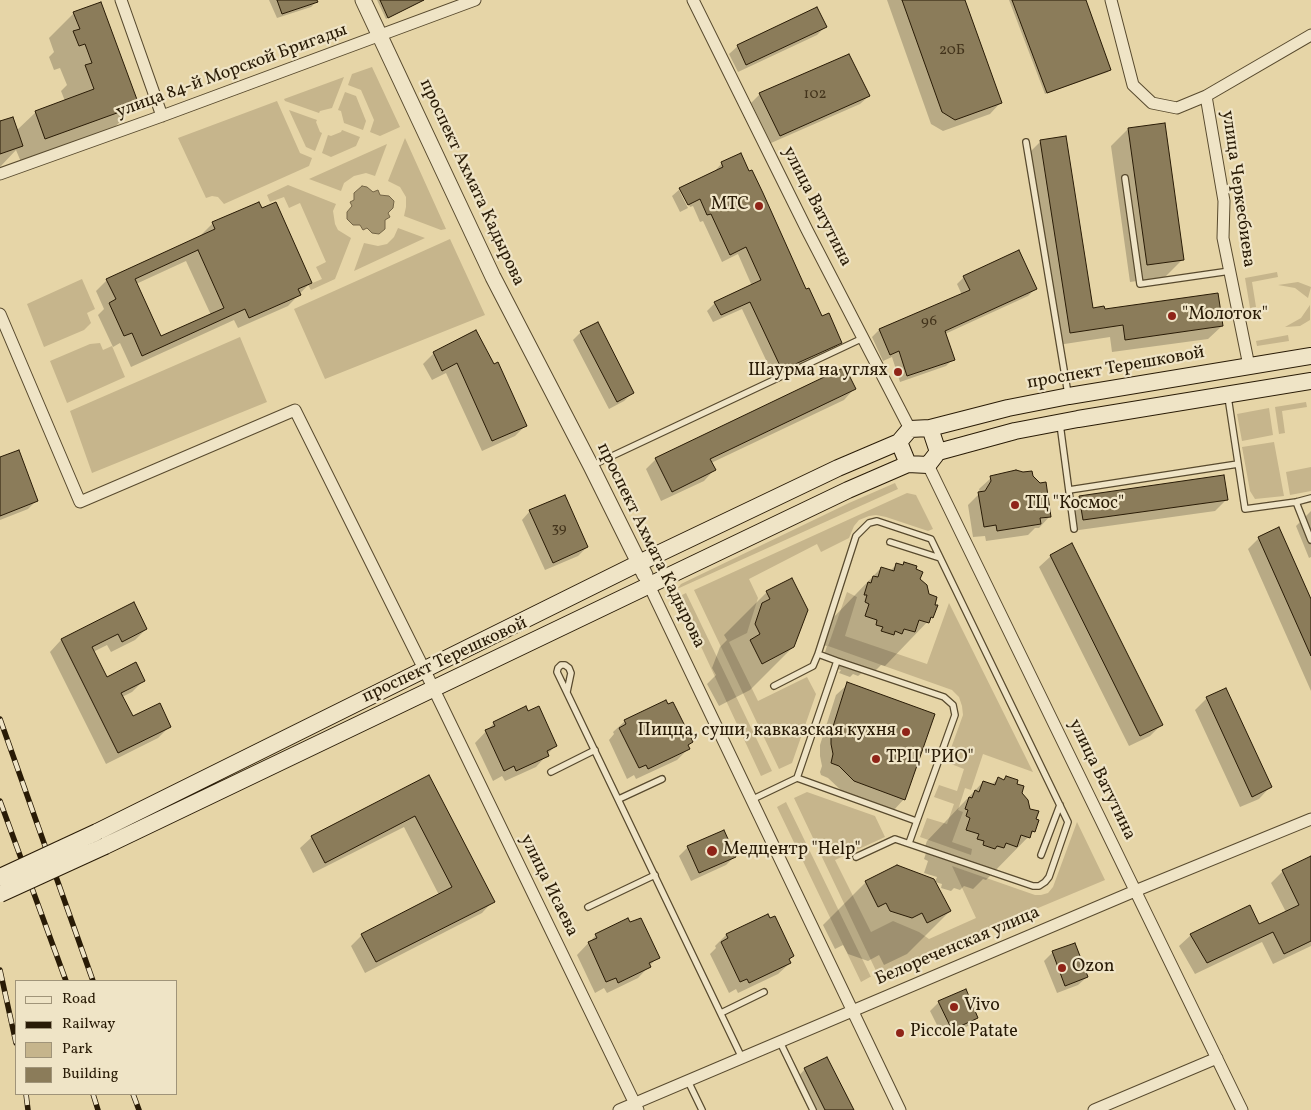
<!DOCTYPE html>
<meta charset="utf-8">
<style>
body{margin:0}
#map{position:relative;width:1311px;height:1110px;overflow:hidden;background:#e6d5a7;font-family:Vollkorn,serif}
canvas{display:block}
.legend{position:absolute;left:15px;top:980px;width:162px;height:115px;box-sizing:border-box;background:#efe4c6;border:1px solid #a09479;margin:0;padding:6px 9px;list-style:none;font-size:15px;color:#291b06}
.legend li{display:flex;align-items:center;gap:10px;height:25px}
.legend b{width:25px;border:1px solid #a09479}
</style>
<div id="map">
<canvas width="1311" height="1110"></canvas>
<ul class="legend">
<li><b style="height:6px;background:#efe4c6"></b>Road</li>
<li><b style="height:6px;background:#291b06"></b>Railway</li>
<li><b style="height:14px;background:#c6b58c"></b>Park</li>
<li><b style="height:14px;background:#8b7c5a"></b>Building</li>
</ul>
</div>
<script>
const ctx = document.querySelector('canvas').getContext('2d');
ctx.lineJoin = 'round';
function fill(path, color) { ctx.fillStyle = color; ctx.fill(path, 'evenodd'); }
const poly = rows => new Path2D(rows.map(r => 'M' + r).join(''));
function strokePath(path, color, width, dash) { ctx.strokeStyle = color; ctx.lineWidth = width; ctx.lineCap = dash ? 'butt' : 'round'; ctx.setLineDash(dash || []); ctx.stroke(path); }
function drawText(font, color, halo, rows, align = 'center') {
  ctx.font = font + ' Vollkorn,serif'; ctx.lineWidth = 4.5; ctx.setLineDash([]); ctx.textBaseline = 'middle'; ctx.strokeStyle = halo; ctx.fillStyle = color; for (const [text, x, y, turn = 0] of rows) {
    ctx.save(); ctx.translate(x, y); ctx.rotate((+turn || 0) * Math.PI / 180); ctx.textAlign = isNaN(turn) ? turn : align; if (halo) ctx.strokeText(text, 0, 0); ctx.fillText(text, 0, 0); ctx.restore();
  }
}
fill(poly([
 [372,67,400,127,380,136,370,132,374,120,361,90,348,85,352,74],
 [344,77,332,108,320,111,319,113,285,101,284,99],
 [345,92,356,96,366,121,363,130,344,123,341,111,338,110],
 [277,101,300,153,312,158,309,166,224,204,218,197,212,196,206,198,178,138],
 [289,110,317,120,316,122,320,132,322,133,315,151,306,147],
 [342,130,360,137,356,146,331,157,322,153,328,135,331,136,341,132],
 [405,138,446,229,441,230,404,216,406,207,406,197,400,187,388,181],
 [387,144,375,176,366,173,354,176,344,183,341,191,309,179],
 [288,185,336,204,333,211,335,224,338,230,351,238,335,279,311,290,308,285,322,279,316,267,326,262,300,203,289,208,284,197,270,202,267,195],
 [398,228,425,238,354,271,364,243,378,246,387,244,394,237],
 [450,239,485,315,325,379,294,309],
 [1277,272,1278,277,1252,282,1256,307,1250,308,1245,278],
 [82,279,95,309,87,313,91,323,84,330,44,347,27,304],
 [1298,282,1311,287,1308,298,1295,288,1278,285],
 [1310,305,1310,320,1300,326,1285,327,1301,318],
 [1288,335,1289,341,1257,346,1256,341],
 [240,337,267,402,92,473,70,411],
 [100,343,103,350,112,346,125,377,67,403,50,361,90,344],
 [1306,402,1307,407,1282,411,1285,433,1279,434,1275,407],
 [1269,408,1273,435,1242,441,1237,414],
 [1274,442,1284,496,1255,499,1250,491,1242,447],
 [1311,467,1311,491,1290,495,1286,472],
 [895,483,898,489,677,589,681,584,849,503],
 [907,493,916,495,933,529,928,531,886,517,876,515,869,516,859,520,854,526,849,538,821,552,817,544,749,579,758,598,747,633,729,642,758,701,807,677,816,694,792,763,779,769,694,590],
 [847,592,857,597,845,636,927,664,949,603,1033,772,983,754,971,790,965,788,958,810,963,812,952,842,972,849,971,855,920,837,927,818,947,824,954,804,934,797,939,785,957,791,964,769,946,762,963,715,962,706,959,697,952,690,828,646],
 [686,593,772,771,761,776,678,597],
 [807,792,875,816,885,837,835,860,871,932,893,921,919,932,929,939,976,918,952,866,1035,895,1041,895,1048,893,1053,887,1077,822,1105,880,878,975,794,798],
 [786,802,871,977,870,977,861,982,777,807]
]), '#c6b58c');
const water = poly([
 [362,186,367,187,373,192,378,190,380,195,389,196,394,201,393,208,388,213,390,217,385,220,385,229,379,234,372,233,367,228,363,230,360,225,353,225,347,219,347,212,352,206,350,202,354,200,354,193,362,186]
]);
fill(water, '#a69670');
strokePath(water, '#746546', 1);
fill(poly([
 [269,0,316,0,317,1,311,7,277,18],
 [377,0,425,0,386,19],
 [887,0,964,0,1001,102,990,114,943,131,931,124],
 [1009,0,1085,0,1110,69,1108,72,1045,94],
 [74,13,137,104,113,129,21,162,16,150,0,167,0,120,2,120,16,131,36,112,65,101,61,91,67,85,60,68,54,70,49,57,54,52,49,38],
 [825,27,817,35,738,72,729,54,738,46],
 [760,94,869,96,860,104,771,143,751,103],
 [1128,129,1182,260,1165,277,1130,282,1111,146],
 [1041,141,1092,309,1222,326,1208,339,1112,352,1110,337,1058,345,1028,154],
 [722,163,806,291,821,318,841,342,833,350,774,377,742,309,713,322,707,311,715,303,752,286,738,254,722,262,703,221,700,222,693,206,690,207,682,190,679,190,688,208,680,212,672,196,680,189,714,172],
 [213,223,311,282,288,306,238,328,234,320,131,367,120,343,113,347,98,315,104,309,96,291,107,280,202,237,201,235],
 [186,261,211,315,160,338,136,284],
 [964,277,1035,289,1028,296,945,334,953,359,946,366,900,382,892,357,883,361,872,337,879,330,962,295,957,284],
 [476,331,525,426,515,436,482,451,446,373,432,380,423,364,434,353],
 [581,332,633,392,624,401,609,409,573,340],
 [854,389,844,400,711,463,714,470,704,481,661,501,646,469,656,459],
 [0,459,36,501,28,509,0,520],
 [1022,473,1050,516,1039,528,1035,528,1028,535,986,541,985,536,973,537,968,505,980,493,979,489,991,478],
 [1080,497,1226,500,1215,511,1072,531,1068,508],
 [530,511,587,547,578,556,545,570,522,520],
 [1311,511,1311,557,1309,558,1296,526],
 [1259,538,1311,602,1311,691,1248,549],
 [1051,556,1161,725,1150,736,1129,746,1039,567],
 [904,563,919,579,932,617,885,666,881,665,871,675,863,672,858,676,853,674,850,677,839,673,841,670,834,668,835,663,823,658,827,646,822,645,831,620,881,568,890,571,897,564,902,566],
 [767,592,793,647,750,690,719,706,707,684,716,675,712,668,720,647,727,640,724,635],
 [134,604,146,629,135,640,111,652,107,645,93,652,106,678,143,681,132,692,122,697,133,718,170,726,158,738,106,764,50,652,61,640],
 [848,684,904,799,893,811,843,792,828,778,821,775,820,772,822,766,820,756,820,745,836,695],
 [1207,698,1270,787,1259,799,1240,807,1195,710],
 [528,712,556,745,536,767,505,781,502,776,493,781,475,743,494,723],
 [625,721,691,742,687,746,688,749,677,760,636,779,634,775,627,779,609,740,614,734,613,732],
 [429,777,493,901,482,913,365,973,351,946,362,935,439,895,404,827,313,873,300,848,312,837],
 [1006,777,1015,784,1020,794,1034,831,986,880,983,879,973,889,964,886,960,890,954,888,951,891,941,888,942,884,935,882,937,877,924,873,928,861,924,859,926,853,923,852,927,841,983,782,991,785,998,779,1003,780],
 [688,847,735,856,726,865,691,881,679,856],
 [1311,858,1311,946,1273,964,1262,942,1195,974,1179,946,1191,935,1249,907,1259,926,1286,912,1271,883,1283,871],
 [866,882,950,911,907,954,884,965,879,955,868,961,848,954,843,945,835,949,823,925],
 [767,916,793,956,789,960,790,963,778,974,738,993,736,989,729,993,710,954,716,948,715,946,726,935],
 [630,924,658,957,638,978,607,993,604,988,595,993,577,955,596,935],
 [1074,944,1087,977,1078,985,1057,993,1044,961,1052,953],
 [939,1002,977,1018,968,1026,943,1037,930,1011],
 [805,1069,853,1110,809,1110,794,1081]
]), '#0003');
const building = poly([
 [277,0,317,0,318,2,282,14,277,0],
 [380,0,424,0,388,18,380,0],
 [902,0,965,0,1002,103,955,120,942,112,902,0],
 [1012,0,1086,0,1111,70,1047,93,1012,0],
 [101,2,139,105,45,139,35,111,94,89,85,65,92,63,85,44,79,46,73,31,80,29,73,12,101,2],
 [817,7,827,27,746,65,737,45,817,7],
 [849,54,870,96,780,136,759,93,849,54],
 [13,117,23,146,0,154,0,121,13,117],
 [1165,123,1184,260,1147,265,1128,128,1165,123],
 [1066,136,1093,308,1104,306,1105,309,1218,293,1223,326,1125,340,1123,325,1070,333,1040,140,1066,136],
 [741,153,749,171,752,170,763,193,806,289,809,288,822,316,829,313,842,343,782,370,750,302,721,315,714,302,761,280,746,247,730,255,711,214,707,215,700,199,688,205,679,188,723,167,721,162,741,153],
 [259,202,262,208,276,202,312,283,298,289,301,295,249,318,245,309,142,356,132,333,124,336,109,303,116,299,106,279,215,229,212,222,259,202],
 [198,250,224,308,161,336,135,279,198,250],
 [1019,250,1037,289,945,331,955,360,907,376,899,351,890,355,879,329,970,290,963,276,1019,250],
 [598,322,634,393,617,402,580,331,598,322],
 [476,330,494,364,498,362,527,426,492,441,457,363,442,371,433,352,476,330],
 [845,367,856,389,710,459,716,470,672,492,655,458,845,367],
 [19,450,38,501,0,516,0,457,19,450],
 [1016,470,1023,472,1032,471,1033,476,1040,483,1046,482,1051,517,1040,518,1041,524,997,531,996,525,984,527,978,492,985,491,991,481,990,476,1016,470],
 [1224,475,1228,500,1083,520,1079,496,1224,475],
 [565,495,588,547,553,563,529,510,565,495],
 [1279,527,1311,599,1311,656,1258,537,1279,527],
 [1072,543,1163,725,1140,736,1050,555,1072,543],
 [904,562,917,566,916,569,923,572,920,579,927,585,929,594,937,597,935,605,938,605,933,618,931,617,929,623,919,620,915,632,904,629,902,634,895,631,894,635,881,631,883,627,876,625,877,620,865,616,869,604,865,602,867,595,864,595,868,582,871,583,873,576,878,577,881,567,894,571,896,563,903,565,904,562],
 [792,578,808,610,794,647,762,664,750,640,760,634,755,624,762,603,770,599,766,591,792,578],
 [134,602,147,629,122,642,118,634,92,647,107,677,136,662,145,681,121,693,133,716,160,703,171,727,118,753,61,639,134,602],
 [847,682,935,714,905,800,854,781,839,766,831,763,833,754,831,744,831,733,847,682],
 [1226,688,1272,787,1252,797,1206,697,1226,688],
 [666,700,668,704,673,702,693,742,688,745,690,749,648,769,646,765,639,768,619,728,626,724,624,720,666,700],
 [526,706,528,711,539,706,557,746,547,751,549,756,516,771,514,766,504,771,485,730,495,726,493,722,526,706],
 [429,775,495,902,376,962,361,934,452,887,415,816,325,863,311,836,429,775],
 [1006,776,1018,780,1017,784,1024,786,1022,793,1028,800,1030,809,1039,811,1036,819,1039,820,1035,832,1032,831,1030,838,1021,835,1017,847,1006,843,1004,848,997,846,995,849,983,845,984,841,977,839,979,834,966,830,970,818,966,816,968,810,965,809,969,797,972,798,975,790,979,792,983,781,995,785,998,777,1004,780,1006,776],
 [724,830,736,857,699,873,687,846,724,830],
 [1311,856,1311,941,1284,954,1273,932,1207,963,1190,934,1250,905,1259,924,1299,905,1282,870,1311,856],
 [897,865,934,879,951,911,927,923,922,913,912,918,890,911,886,903,878,907,865,881,897,865],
 [768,914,770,918,775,916,794,956,789,959,791,963,749,983,747,979,740,982,721,942,728,938,726,934,768,914],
 [628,918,630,922,641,918,660,958,649,963,651,967,618,983,616,978,606,982,588,942,597,938,595,934,628,918],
 [1075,943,1088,977,1065,986,1052,951,1075,943],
 [966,989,978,1018,952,1030,938,1001,966,989],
 [827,1057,854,1110,825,1110,804,1068,827,1057]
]);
fill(building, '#8b7c5a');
strokePath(building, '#291b06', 1);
const service = poly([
 [1026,142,1068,394],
 [1125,178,1140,284,1230,271],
 [1228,397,1245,509,1296,502,1311,498],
 [1060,424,1074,529],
 [593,465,863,338],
 [1069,490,1238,464],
 [1296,502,1311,540],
 [890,542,940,558],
 [837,661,944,697,953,705,955,715,909,843],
 [774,686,813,666,818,654],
 [567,692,571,673,569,668,565,665,561,665,558,668,557,672,742,1058],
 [551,772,595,750],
 [797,778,916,821],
 [619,799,662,779],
 [751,800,797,778,837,661,818,654,856,536,869,523,877,521,931,539,1068,822,1049,877,1045,882,1039,886,1033,886,895,839,856,857],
 [1041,855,1060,805],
 [588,907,655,875],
 [721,1013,764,992],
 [780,1042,813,1110],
 [688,1081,702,1110]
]);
const minor = poly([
 [121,0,162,116],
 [693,0,807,230,910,429],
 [1111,0,1133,85,1152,103,1177,108,1206,96,1224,201,1223,238,1249,366],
 [1206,96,1311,35],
 [0,174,162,116,475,0],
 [0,314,80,502,295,410,424,669,638,1110],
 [928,465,1242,1110],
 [646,579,900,1110],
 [619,1110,1135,891,1311,819],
 [1094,1110,1217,1058]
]);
const tertiary = poly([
 [363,0,493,277,591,466,645,575]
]);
const secondary = poly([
 [930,428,1008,408,1069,396,1311,356],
 [930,428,938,452,928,465,908,464,899,442,910,429,930,428],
 [938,452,1015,431,1078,419,1311,381],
 [97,832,639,563,838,468,899,442],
 [105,846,848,490,908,464]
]);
strokePath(service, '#584a2e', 8);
strokePath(minor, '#584a2e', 13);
strokePath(tertiary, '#584a2e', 17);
strokePath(secondary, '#291b06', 18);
strokePath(service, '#efe4c6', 5.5);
strokePath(minor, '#efe4c6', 11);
strokePath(tertiary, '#efe4c6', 15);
strokePath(secondary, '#efe4c6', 16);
const rail = poly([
 [0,719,93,981],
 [0,801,66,981],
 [0,970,16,1043],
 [26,1094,28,1110],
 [93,1094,98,1110],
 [133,1094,139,1110]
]);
strokePath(rail, '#291b06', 5.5);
strokePath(rail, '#efe4c6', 4, [11]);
const secondaryBridge = poly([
 [0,877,97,832],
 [0,894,105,846]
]);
strokePath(secondaryBridge, '#291b06', 18, []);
strokePath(secondaryBridge, '#efe4c6', 16);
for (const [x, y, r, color] of [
 [759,206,5,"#8f2418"],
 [1172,316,5,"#8f2418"],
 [898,372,5,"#8f2418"],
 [1015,505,5,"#8f2418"],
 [906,732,5,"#8f2418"],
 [876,759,5,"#8f2418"],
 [712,851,6,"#8f2418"],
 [1062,968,5,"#8f2418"],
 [954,1007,5,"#8f2418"],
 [900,1033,5,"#8f2418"]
]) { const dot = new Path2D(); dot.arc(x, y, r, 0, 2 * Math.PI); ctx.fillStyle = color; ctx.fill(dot); strokePath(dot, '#efe4c6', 2); }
drawText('15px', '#42331b', null, [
 ["20Б",952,51],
 ["102",815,95],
 ["96",929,322],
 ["39",559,529]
]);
drawText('18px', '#291b06', '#efe4c6', [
 ["улица 84-й Морской Бригады",232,72,-20],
 ["проспект Ахмата Кадырова",471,183,65],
 ["улица Черкесбиева",1237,189,82],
 ["улица Ватутина",816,207,63],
 ["проспект Терешковой",1116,369,-10],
 ["проспект Ахмата Кадырова",650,546,64],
 ["проспект Терешковой",445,661,-25],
 ["улица Ватутина",1101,780,64],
 ["улица Исаева",548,886,64],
 ["Белореченская улица",958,947,-23]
]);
drawText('18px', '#291b06', '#efe4c6', [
 ["МТС",749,206,"right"],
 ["\"Молоток\"",1182,316],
 ["Шаурма на углях",888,372,"right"],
 ["ТЦ \"Космос\"",1025,505],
 ["Пицца, суши, кавказская кухня",896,732,"right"],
 ["ТРЦ \"РИО\"",886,759],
 ["Медцентр \"Help\"",723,851],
 ["Ozon",1072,968],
 ["Vivo",964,1007],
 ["Piccole Patate",910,1033]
], 'left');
</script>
